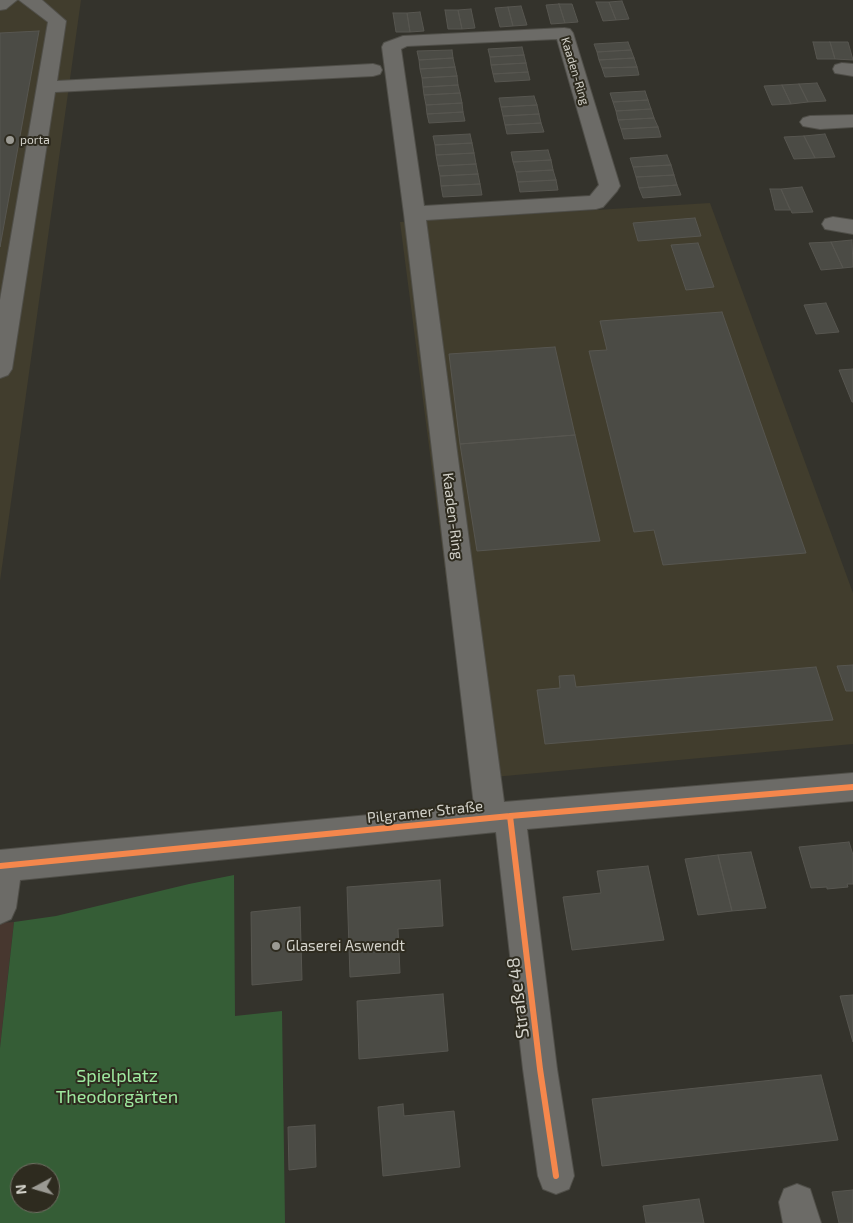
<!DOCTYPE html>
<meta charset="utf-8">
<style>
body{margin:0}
#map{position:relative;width:853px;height:1223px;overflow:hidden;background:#34332c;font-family:"Exo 2",sans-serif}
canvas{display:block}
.north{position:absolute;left:10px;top:1163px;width:50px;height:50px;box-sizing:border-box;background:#2e2b1f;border:1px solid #706e63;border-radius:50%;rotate:264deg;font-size:14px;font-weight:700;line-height:20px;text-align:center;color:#d3d2ca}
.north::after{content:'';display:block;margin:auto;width:18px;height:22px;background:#9b9a93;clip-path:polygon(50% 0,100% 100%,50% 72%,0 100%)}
</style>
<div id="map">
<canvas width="853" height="1223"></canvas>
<div class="north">N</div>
</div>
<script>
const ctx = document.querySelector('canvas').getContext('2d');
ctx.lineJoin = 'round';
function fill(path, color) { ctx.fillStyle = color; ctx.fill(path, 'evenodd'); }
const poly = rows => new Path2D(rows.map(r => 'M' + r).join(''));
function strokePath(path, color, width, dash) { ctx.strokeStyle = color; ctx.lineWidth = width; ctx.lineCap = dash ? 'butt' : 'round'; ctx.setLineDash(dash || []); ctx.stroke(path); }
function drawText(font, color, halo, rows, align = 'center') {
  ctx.font = font + ' "Exo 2",sans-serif'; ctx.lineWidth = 4; ctx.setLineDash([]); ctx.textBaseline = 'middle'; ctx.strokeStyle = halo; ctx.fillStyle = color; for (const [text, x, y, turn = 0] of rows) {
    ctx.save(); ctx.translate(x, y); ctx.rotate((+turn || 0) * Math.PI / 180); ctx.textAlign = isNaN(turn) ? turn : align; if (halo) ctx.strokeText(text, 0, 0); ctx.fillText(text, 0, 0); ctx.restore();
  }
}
fill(poly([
 [0,0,81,0,0,581],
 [710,203,853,593,853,744,472,779,400,222]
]), '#413d2d');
fill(poly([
 [14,922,8,975,0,1048,0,923]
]), '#47372f');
fill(poly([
 [234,875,235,1016,282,1011,285,1223,0,1223,0,1048,14,922,56,916,189,884],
 [20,1173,50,1173,50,1203,20,1203]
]), '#355d36');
const building = poly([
 [622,1,629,19,616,20,609,2,622,1],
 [596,2,609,2,616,20,603,21,596,2],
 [559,4,572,4,578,22,565,23,559,4],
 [559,4,565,23,551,24,546,5,559,4],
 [521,6,527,25,513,26,508,7,521,6],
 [508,7,513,26,500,27,495,8,508,7],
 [471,9,475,28,462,29,458,10,471,9],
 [445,10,458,10,462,29,448,29,445,10],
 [420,12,424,31,410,32,407,13,420,12],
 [393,13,407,13,410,32,396,32,393,13],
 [39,31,0,247,0,33,39,31],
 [628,42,631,50,597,52,594,44,628,42],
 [813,42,830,42,835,59,817,59,813,42],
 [830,42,848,42,853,60,835,59,830,42],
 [522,47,524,55,490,57,488,49,522,47],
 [452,50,453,58,419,60,417,51,452,50],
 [631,50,634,58,599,60,597,52,631,50],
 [524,55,526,63,491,65,490,57,524,55],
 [453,58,455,67,420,69,419,60,453,58],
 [634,58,637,67,602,68,599,60,634,58],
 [526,63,528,72,493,74,491,65,526,63],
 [455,67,457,76,422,78,420,69,455,67],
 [637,67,639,75,605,77,602,68,637,67],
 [528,72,530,80,495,82,493,74,528,72],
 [457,76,458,85,423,87,422,78,457,76],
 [817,83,826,101,808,102,799,84,817,83],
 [799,84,808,102,791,104,782,85,799,84],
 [458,85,460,93,424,95,423,87,458,85],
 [782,85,791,104,772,105,764,86,782,85],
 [645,91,648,100,613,102,610,93,645,91],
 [460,93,462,103,426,105,424,95,460,93],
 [534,96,537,105,501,107,499,98,534,96],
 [648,100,651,109,616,111,613,102,648,100],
 [462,103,463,112,427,114,426,105,462,103],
 [537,105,539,114,503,116,501,107,537,105],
 [651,109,654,118,618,120,616,111,651,109],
 [463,112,465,121,429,123,427,114,463,112],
 [539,114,541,123,505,125,503,116,539,114],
 [654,118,658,127,621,129,618,120,654,118],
 [541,123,544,132,507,134,505,125,541,123],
 [658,127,661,137,624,139,621,129,658,127],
 [470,134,472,143,435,145,433,136,470,134],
 [825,134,835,157,815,158,804,136,825,134],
 [804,136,815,158,794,159,784,137,804,136],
 [472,143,474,153,436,155,435,145,472,143],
 [548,150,551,160,513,162,511,152,548,150],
 [474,153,476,164,438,166,436,155,474,153],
 [667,155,671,165,633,167,630,158,667,155],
 [551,160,553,170,516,172,513,162,551,160],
 [476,164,478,174,440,176,438,166,476,164],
 [671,165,674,175,636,177,633,167,671,165],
 [553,170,556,180,518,182,516,172,553,170],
 [478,174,480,184,441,186,440,176,478,174],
 [674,175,677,185,639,188,636,177,674,175],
 [556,180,558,190,520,192,518,182,556,180],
 [480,184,482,195,443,197,441,186,480,184],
 [677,185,681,195,643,198,639,188,677,185],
 [802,187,813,212,792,213,781,189,802,187],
 [770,189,781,189,790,210,775,210,770,189],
 [695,218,701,236,638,241,633,223,695,218],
 [852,240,853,267,843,268,831,242,852,240],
 [831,242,843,268,821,270,809,243,831,242],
 [698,243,714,287,686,290,671,245,698,243],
 [826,303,839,332,816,334,804,305,826,303],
 [722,312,806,553,663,565,654,530,634,532,589,351,607,350,600,321,722,312],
 [555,347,575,435,460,444,449,354,555,347],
 [853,369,853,402,852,402,839,370,853,369],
 [575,435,600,541,477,551,460,444,575,435],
 [853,665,853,691,846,691,837,666,853,665],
 [816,667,833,720,545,744,537,690,560,688,559,676,574,675,576,687,816,667],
 [849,842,853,855,853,884,847,884,848,887,827,889,827,887,811,888,799,847,849,842],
 [751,852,766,908,732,911,718,855,751,852],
 [718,855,732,911,698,915,685,859,718,855],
 [648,866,664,940,572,950,563,897,601,893,597,871,648,866],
 [440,880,443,926,398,929,400,973,350,977,347,887,440,880],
 [300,907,302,980,252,985,251,912,300,907],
 [443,994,448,1051,359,1059,357,1001,443,994],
 [853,995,853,1042,840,996,853,995],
 [821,1075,838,1140,602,1166,592,1099,821,1075],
 [403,1104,404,1116,454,1111,460,1167,383,1176,378,1107,403,1104],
 [315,1125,316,1167,289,1170,288,1127,315,1125],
 [853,1190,853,1223,839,1223,832,1192,853,1190],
 [699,1199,704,1223,646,1223,643,1206,699,1199]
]);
fill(building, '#4b4b45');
strokePath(building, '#575650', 1);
const minor = poly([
 [0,0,17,0,6,9,0,10,0,0],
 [19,0,42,0,66,21,57,81,373,64,380,66,382,70,380,74,373,76,55,92,12,369,8,375,0,378,0,300,48,22,19,0],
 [564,28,570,29,573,33,620,186,617,191,603,207,596,209,426,220,504,802,853,773,853,801,527,829,557,1069,574,1176,569,1189,556,1194,543,1189,538,1176,523,1069,496,832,20,880,16,908,11,919,0,924,0,850,474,805,404,214,382,47,384,43,403,36,564,28],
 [557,39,599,185,590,196,424,206,401,49,407,46,557,39],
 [842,63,853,64,853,76,835,73,833,69,835,65,842,63],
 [853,115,853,127,820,129,803,126,800,122,803,118,810,116,853,115],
 [833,217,853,220,853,234,825,229,822,224,825,219,833,217],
 [797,1184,810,1189,821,1223,783,1223,779,1202,784,1189,797,1184]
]);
strokePath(minor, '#504f49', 2);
fill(minor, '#6c6b67');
strokePath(poly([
 [510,816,540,1069,556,1176],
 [0,866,510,816,853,787]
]), '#f5874c', 6);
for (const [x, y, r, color] of [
 [10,140,5,"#9b9a93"],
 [276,946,5,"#9b9a93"]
]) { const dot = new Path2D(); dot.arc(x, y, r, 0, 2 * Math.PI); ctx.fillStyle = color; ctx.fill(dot); strokePath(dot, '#2e2b1f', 2); }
drawText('12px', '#d3d2ca', '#2e2b1f', [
 ["Kaaden-Ring",575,71,73]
]);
drawText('12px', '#d3d2ca', '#2e2b1f', [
 ["porta",20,140]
], 'left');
drawText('15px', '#d3d2ca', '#2e2b1f', [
 ["Kaaden-Ring",453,516,83],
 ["Pilgramer Straße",425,812,-6]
]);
drawText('15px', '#d3d2ca', '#2e2b1f', [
 ["Glaserei Aswendt",286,946]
], 'left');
drawText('18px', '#d3d2ca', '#2e2b1f', [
 ["Straße 48",518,998,-97]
]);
drawText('18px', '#9feaa0', '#2e2b1f', [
 ["Spielplatz",117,1076],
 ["Theodorgärten",117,1097]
]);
</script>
